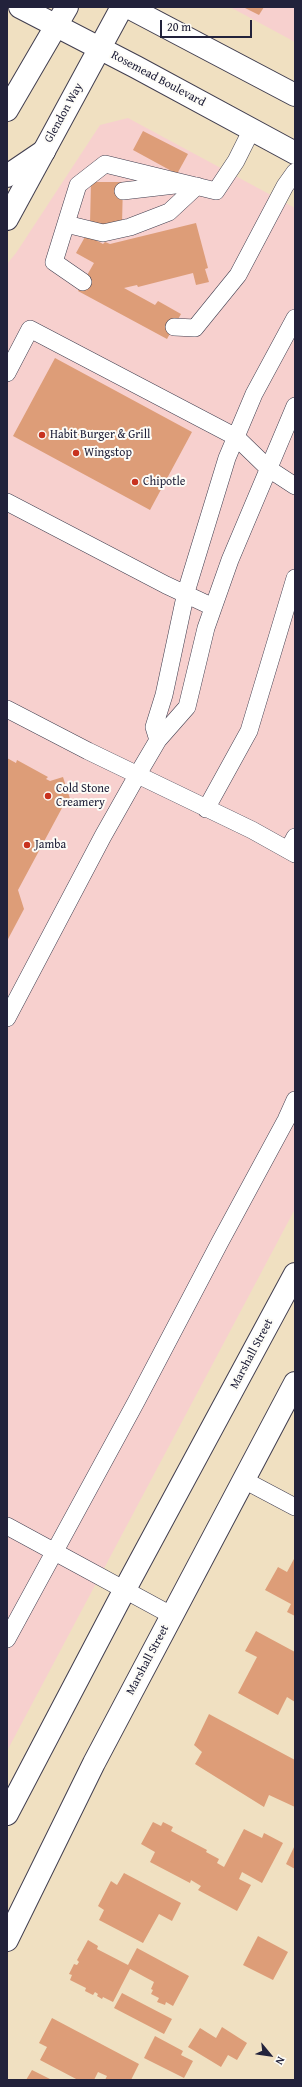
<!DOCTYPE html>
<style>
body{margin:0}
#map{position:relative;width:302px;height:2087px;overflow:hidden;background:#f0e0c1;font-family:"Gentium Book Plus",serif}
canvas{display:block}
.frame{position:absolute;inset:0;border:8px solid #22223b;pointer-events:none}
.north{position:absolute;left:250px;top:2035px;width:40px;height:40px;-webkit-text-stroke:3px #fdfcf7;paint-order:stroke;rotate:119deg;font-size:11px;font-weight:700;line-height:16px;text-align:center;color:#22223b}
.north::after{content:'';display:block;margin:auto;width:14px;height:18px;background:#22223b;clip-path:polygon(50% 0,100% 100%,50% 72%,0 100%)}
.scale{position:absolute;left:160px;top:20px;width:92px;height:18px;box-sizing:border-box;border:2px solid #22223b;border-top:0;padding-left:5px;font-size:12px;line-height:14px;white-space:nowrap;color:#22223b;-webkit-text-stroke:3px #fdfcf7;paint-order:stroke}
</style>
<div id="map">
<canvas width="302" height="2087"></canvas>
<div class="frame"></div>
<div class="north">N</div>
<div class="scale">20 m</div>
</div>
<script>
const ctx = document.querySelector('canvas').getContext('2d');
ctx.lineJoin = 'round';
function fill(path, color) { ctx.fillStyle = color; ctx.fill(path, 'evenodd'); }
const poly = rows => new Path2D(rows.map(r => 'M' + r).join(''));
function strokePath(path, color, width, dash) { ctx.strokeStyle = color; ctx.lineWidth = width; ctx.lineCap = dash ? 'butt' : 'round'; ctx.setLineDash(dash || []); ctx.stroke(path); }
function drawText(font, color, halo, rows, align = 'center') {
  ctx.font = font + ' "Gentium Book Plus",serif'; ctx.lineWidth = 4; ctx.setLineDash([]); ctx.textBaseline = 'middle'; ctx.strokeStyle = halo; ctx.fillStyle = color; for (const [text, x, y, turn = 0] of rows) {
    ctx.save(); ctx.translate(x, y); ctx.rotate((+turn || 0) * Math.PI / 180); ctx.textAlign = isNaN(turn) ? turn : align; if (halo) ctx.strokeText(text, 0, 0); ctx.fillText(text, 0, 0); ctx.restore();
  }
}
fill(poly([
 [230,7,295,7,295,42],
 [128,118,295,208,295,1209,7,1751,7,264,16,253,100,125]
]), '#f7d0ce');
fill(poly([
 [243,7,264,7,259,15],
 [143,131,188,154,177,174,133,150],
 [91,182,123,182,122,225,90,224],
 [196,223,208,268,205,269,209,282,196,285,193,273,138,287,137,285,124,288,155,305,158,301,181,314,167,339,78,291,94,263,76,253,86,235,103,244,105,242,110,244],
 [55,358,192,432,150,510,13,436],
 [7,758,16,763,17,760,48,777,46,779,50,781,63,777,72,805,62,808,18,890,24,909,7,941],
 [295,1557,295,1616,287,1612,291,1604,265,1590,278,1567,287,1572],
 [256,1631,295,1652,295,1702,287,1697,278,1715,238,1693,257,1657,245,1651],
 [209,1714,295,1760,295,1807,269,1795,264,1807,195,1764,202,1752,194,1745],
 [153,1822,161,1826,163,1822,173,1827,171,1831,207,1850,206,1852,219,1859,217,1863,224,1867,244,1829,262,1838,264,1833,283,1843,262,1883,242,1872,239,1879,251,1885,237,1911,198,1890,201,1886,191,1880,190,1883,150,1862,155,1852,141,1844],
 [295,1845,295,1869,286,1864],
 [124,1873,181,1903,172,1921,159,1914,143,1943,99,1920,104,1910,98,1906,111,1881,117,1885],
 [258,1936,288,1952,273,1980,243,1965],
 [88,1940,98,1946,97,1949,128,1965,137,1948,189,1976,173,2006,166,2002,165,2005,157,2002,159,1998,151,1994,153,1990,151,1989,154,1982,130,1969,113,2002,103,1997,102,1999,97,1996,98,1994,95,1992,93,1995,85,1991,86,1988,70,1980,72,1975,69,1974,74,1964,77,1965,79,1962,77,1960],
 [122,1993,172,2019,164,2034,114,2008],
 [52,2018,139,2064,131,2080,105,2080,107,2076,98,2072,94,2080,78,2080,40,2060,47,2047,39,2043],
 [222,2027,247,2043,237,2060,228,2055,221,2067,188,2047,200,2028,216,2038],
 [155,2036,183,2051,181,2055,193,2061,184,2078,144,2058],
 [32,2070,52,2080,26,2080]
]), '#dd9d78');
const service = poly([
 [123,191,175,185],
 [66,224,103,233,130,227,169,212,197,186],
 [83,282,54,262,78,185,105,164,216,191,236,161,252,129],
 [174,327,195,328,238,275,285,186,295,172],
 [7,373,30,329,236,437,269,469,295,486],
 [7,502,166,585,213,607],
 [7,709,88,751,252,830,295,854],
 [158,740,154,727,164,695,186,592,227,458,254,394,295,318],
 [206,809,249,731,295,578],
 [288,850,295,837],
 [7,1018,103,836,138,774,158,740,187,707,206,628,230,560,295,406],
 [244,1480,295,1507],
 [7,1526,171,1615],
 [7,1639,136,1402,220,1242,286,1120,295,1100]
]);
const minor = poly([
 [7,219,44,151]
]);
const tertiary = poly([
 [56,26,67,7],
 [44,151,122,7],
 [7,1814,124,1591,295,1274],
 [7,1940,94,1763,295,1383]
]);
const primary = poly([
 [20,7,136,67,295,153],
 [128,7,295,95]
]);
const motorway = poly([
 [7,110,56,26],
 [7,176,44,151]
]);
strokePath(service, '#413e4f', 18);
strokePath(minor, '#413e4f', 24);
strokePath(tertiary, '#413e4f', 24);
strokePath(primary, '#413e4f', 24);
strokePath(motorway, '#413e4f', 24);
strokePath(service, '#fff', 17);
strokePath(minor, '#fff', 22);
strokePath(tertiary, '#fff', 22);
strokePath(primary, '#fff', 22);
strokePath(motorway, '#fff', 22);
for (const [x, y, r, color] of [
 [42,435,4,"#c8321e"],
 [76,453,4,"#c8321e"],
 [135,482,4,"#c8321e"],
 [48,796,4,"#c8321e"],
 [27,845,4,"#c8321e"]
]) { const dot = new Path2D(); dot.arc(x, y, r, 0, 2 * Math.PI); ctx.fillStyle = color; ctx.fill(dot); strokePath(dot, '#fdfcf7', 1.5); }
drawText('12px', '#22223b', '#fdfcf7', [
 ["Rosemead Boulevard",158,79,28],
 ["Glendon Way",64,113,-61],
 ["Marshall Street",252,1354,-62],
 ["Marshall Street",148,1660,-62]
]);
drawText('12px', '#22223b', '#fdfcf7', [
 ["Habit Burger & Grill",50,435],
 ["Wingstop",84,453],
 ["Chipotle",143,482],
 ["Cold Stone",56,789],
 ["Creamery",56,803],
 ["Jamba",35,845]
], 'left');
</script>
